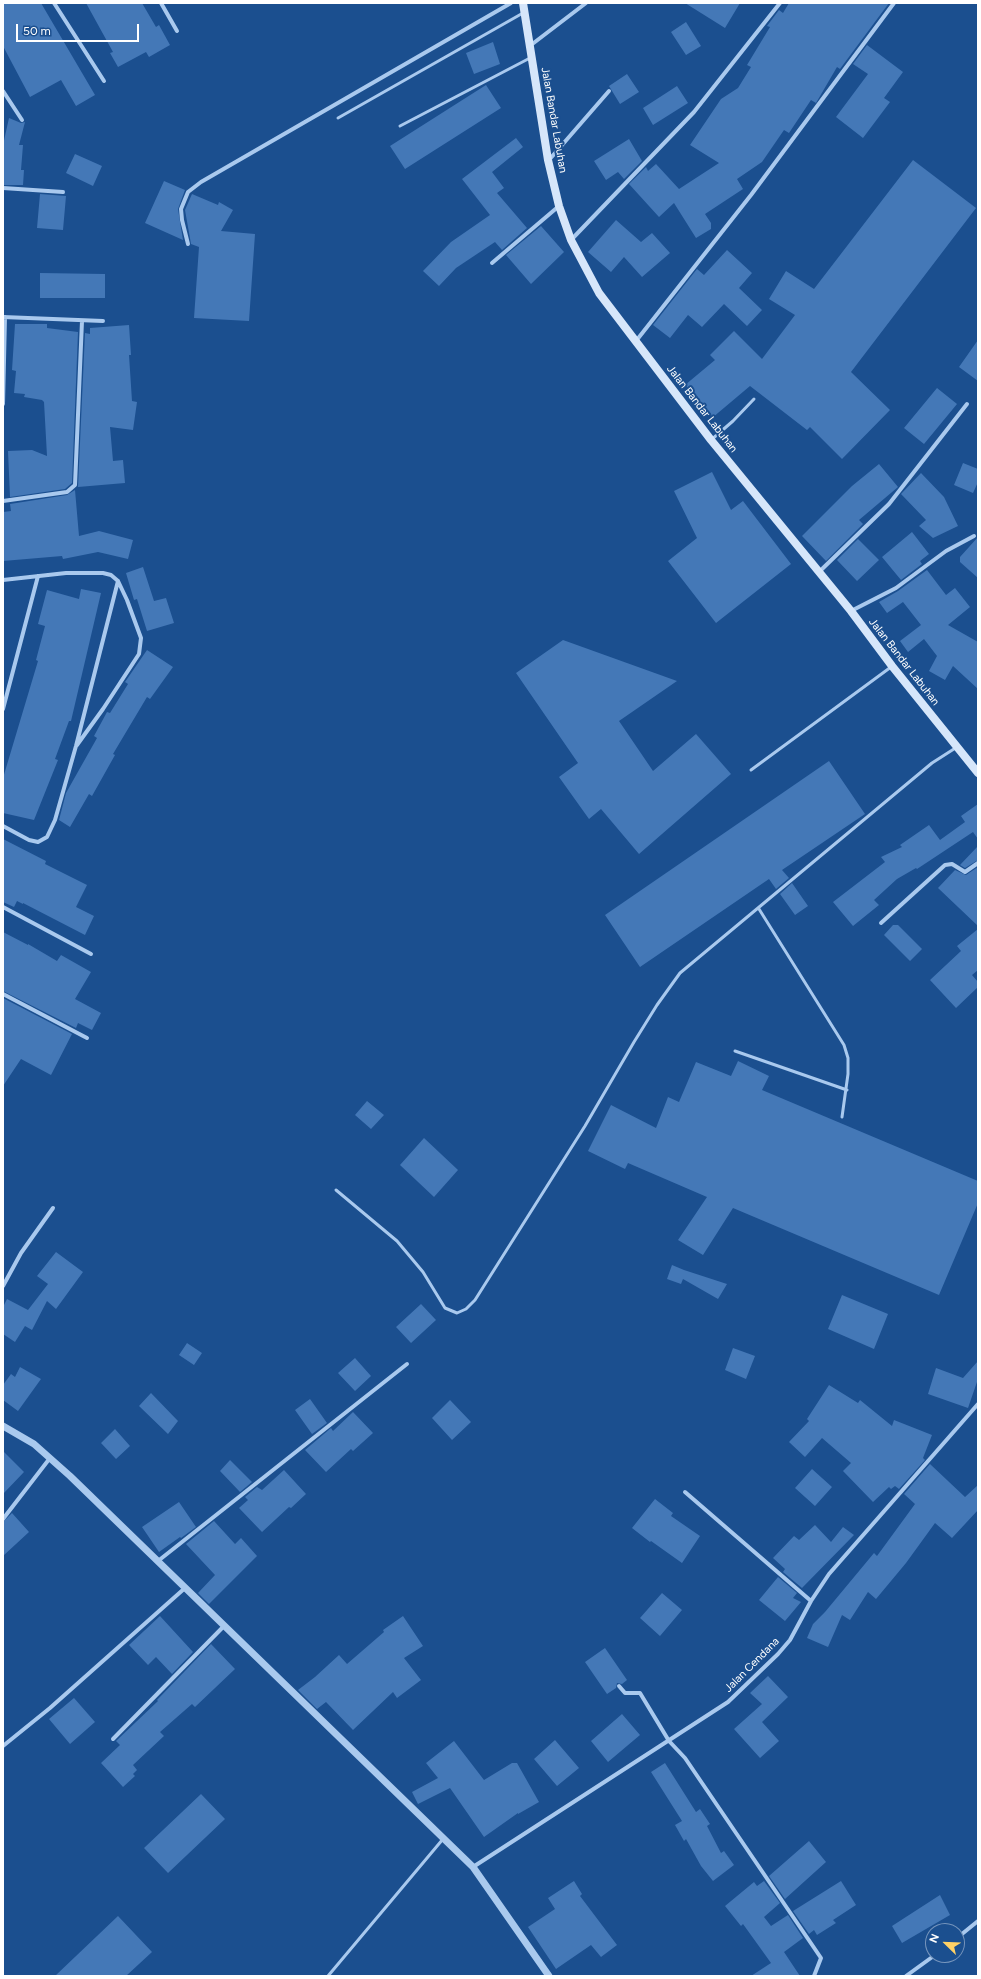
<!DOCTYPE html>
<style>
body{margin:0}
#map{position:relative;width:981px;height:1979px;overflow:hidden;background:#1b4f8f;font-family:Figtree,sans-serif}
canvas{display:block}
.frame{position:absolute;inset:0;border:4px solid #fff;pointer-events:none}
.north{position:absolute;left:925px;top:1923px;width:40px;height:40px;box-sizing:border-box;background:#1b4f8f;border:1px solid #7695bc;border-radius:50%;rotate:293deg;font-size:11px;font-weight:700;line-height:16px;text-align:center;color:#fff}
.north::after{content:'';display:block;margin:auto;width:14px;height:18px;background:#ffd166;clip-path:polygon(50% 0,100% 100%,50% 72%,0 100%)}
.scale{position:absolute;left:16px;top:24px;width:123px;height:18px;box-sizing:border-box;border:2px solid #fff;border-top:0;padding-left:5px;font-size:12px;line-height:14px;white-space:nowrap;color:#fff;-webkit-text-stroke:3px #1b4f8f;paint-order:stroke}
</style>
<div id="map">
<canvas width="981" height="1979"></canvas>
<div class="frame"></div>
<div class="north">N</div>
<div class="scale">50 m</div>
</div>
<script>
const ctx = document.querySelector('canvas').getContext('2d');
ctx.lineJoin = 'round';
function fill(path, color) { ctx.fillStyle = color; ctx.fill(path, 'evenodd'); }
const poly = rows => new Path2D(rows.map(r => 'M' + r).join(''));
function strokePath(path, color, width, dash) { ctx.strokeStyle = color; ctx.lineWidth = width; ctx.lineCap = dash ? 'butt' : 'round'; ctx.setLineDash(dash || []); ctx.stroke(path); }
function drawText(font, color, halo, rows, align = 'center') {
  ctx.font = font + ' Figtree,sans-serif'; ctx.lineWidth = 4; ctx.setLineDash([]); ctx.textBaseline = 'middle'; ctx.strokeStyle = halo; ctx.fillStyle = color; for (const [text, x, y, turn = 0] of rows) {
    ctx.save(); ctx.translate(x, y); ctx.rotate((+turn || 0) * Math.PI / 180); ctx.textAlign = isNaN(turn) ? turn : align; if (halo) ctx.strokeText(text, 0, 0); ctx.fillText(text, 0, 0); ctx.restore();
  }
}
fill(poly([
 [3,3,41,3,95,95,76,106,61,80,30,97,3,46],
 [86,3,142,3,156,27,159,25,170,45,149,57,146,52,118,67,110,53,113,52],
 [685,3,740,3,725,28],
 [789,3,889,3,840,69,837,67,816,103,811,100,789,133,784,130,762,162,737,179,743,189,705,214,711,223,711,229,696,238,674,203,659,217,629,184,646,167,648,171,656,164,679,189,719,163,690,145,721,99,738,88,751,67,747,65,770,27,767,26,779,10,783,13],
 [686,22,701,46,686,55,671,32],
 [493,42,500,64,474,74,466,53],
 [867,45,903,72,884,98,890,102,863,138,836,117,868,74,853,64],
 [627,74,639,92,620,104,609,86],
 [486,85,501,108,405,169,390,146],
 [677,86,688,103,653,125,643,108],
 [9,118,21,123,25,122,19,145,23,145,21,170,24,170,23,185,3,185,3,145],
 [516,138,523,147,492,172,504,188,497,193,527,228,502,250,495,242,456,268,439,286,423,271,451,242,490,215,462,179],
 [629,139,642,161,624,179,618,172,606,180,594,161],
 [75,154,102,166,93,186,66,173],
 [913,160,976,208,851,372,890,410,842,459,810,427,807,430,750,386,712,418,685,385,715,360,710,355,734,331,762,359,795,315,769,299,786,271,814,289],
 [164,181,185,190,178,209,183,240,145,223],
 [40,194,66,196,63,230,37,228],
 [192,194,218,205,219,202,233,210,221,231,255,234,249,321,194,318,199,247,191,244,185,210],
 [616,220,641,242,652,233,670,253,642,277,624,257,611,272,588,252],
 [541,226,564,252,531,284,506,255],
 [727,250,752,273,739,288,762,310,747,326,724,304,702,327,688,315,670,338,653,325,697,269,704,275],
 [40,273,105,274,105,298,40,298],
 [15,324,47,324,47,328,78,332,72,483,65,489,10,497,8,451,32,450,47,456,44,402,42,400,24,397,25,394,14,393,16,371,12,370],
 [129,325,131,355,129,355,132,401,137,402,133,430,110,427,113,461,123,460,125,483,78,487,85,333,90,334,90,328],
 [978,340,978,381,959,367],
 [937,388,957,404,924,444,904,428],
 [963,463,978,469,978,482,973,493,954,485],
 [879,464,898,487,859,520,863,524,826,561,802,536,852,486],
 [712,472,731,510,743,501,791,564,716,623,668,561,697,538,674,491],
 [921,473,944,497,958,526,933,538,919,526,926,520,901,494],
 [75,490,79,536,99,531,133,540,128,559,98,552,63,559,62,556,3,561,3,512,11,511,10,504,67,495],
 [912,532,929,554,920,561,922,564,901,580,882,557],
 [978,537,978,578,960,562,960,557],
 [858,539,879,560,857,581,837,560],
 [143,567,154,601,166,598,174,623,147,631,137,599,134,600,126,573],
 [927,570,946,595,955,588,970,607,948,625,978,642,978,689,953,666,945,680,929,671,937,656,924,639,908,652,900,641,921,625,903,602,887,613,879,602,898,591],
 [81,589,101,593,71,721,69,721,55,759,58,760,34,820,3,813,3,778,38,661,36,660,45,626,38,624,47,590,79,599],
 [563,640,677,681,619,721,653,771,696,734,731,774,639,854,601,809,589,819,559,777,578,763,516,673],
 [147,650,173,667,150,699,147,697,113,754,115,755,92,796,89,794,70,827,59,820,66,793,97,738,94,736,107,712,110,713,128,684,125,682],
 [829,761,865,814,782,870,789,878,776,889,769,879,640,967,605,915],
 [978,804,978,839,973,832,917,869,916,868,897,879,874,900,879,905,853,926,833,902,885,862,881,857,902,847,900,845,929,825,940,840,965,822,961,816],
 [3,839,46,861,45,864,87,885,76,907,94,916,85,935,23,903,23,904,17,901,14,907,3,902],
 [978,846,978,860,965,868,960,865],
 [978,867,978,926,938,888,955,870,966,875],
 [792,883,808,906,795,915,780,894],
 [893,925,898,925,922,949,910,961,884,935],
 [978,929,978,970,972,975,978,982,978,987,956,1008,930,980,961,951,957,946],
 [3,932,28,945,28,944,57,961,61,955,91,972,75,999,101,1013,92,1030,78,1023,76,1028,3,991],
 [3,998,72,1034,51,1075,21,1059,3,1086],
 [738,1061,769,1076,762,1090,978,1181,978,1203,939,1295,733,1208,703,1255,678,1240,707,1197,628,1163,625,1169,588,1151,611,1105,656,1128,668,1097,679,1102,696,1062,731,1076],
 [367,1101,384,1115,371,1129,355,1115],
 [424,1138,458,1170,434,1197,400,1165],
 [56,1252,83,1272,56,1309,47,1301,32,1330,25,1326,15,1342,3,1334,3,1307,7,1299,28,1310,48,1284,37,1276],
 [672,1265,684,1270,727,1284,718,1299,683,1279,681,1284,667,1279],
 [842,1295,888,1314,874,1349,828,1329],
 [421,1304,436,1320,411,1343,396,1327],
 [187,1343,202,1353,194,1365,179,1355],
 [733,1348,755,1356,746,1379,725,1370],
 [355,1358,371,1376,355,1391,338,1373],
 [978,1361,978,1379,968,1408,928,1394,936,1368,963,1378],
 [20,1367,41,1379,18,1411,3,1400,3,1385,11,1374,15,1377],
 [829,1385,858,1403,860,1400,892,1426,894,1420,932,1435,923,1458,925,1460,899,1489,895,1486,891,1489,889,1487,873,1502,843,1471,851,1463,822,1438,805,1457,789,1442,809,1421,807,1419],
 [151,1393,178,1421,168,1434,139,1406],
 [310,1399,327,1423,312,1434,295,1410],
 [450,1400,471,1422,452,1440,432,1418],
 [353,1412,373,1433,353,1451,351,1449,326,1472,305,1450,331,1428,333,1431],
 [115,1429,130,1446,116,1459,101,1443],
 [3,1451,24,1472,3,1494],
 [230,1460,252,1482,240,1492,220,1471],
 [930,1464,965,1497,978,1485,978,1510,952,1538,935,1523,906,1563,876,1599,868,1592,850,1620,842,1615,828,1647,807,1638,813,1624,825,1612,874,1553,877,1556,915,1504,904,1494],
 [812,1469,832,1487,815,1506,795,1488],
 [284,1470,306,1494,291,1508,289,1507,262,1532,239,1508,248,1500,245,1497,257,1487,262,1490],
 [655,1499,673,1513,671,1516,700,1536,682,1563,651,1541,650,1542,632,1528],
 [179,1502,196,1527,181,1538,180,1537,159,1552,142,1527],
 [12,1513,29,1532,3,1556,3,1522],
 [214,1521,235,1544,241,1538,257,1556,209,1604,198,1593,215,1575,186,1544],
 [815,1525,831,1542,843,1527,854,1535,802,1588,783,1572,785,1569,773,1558,794,1536,799,1540],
 [778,1577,797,1593,793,1598,801,1602,785,1621,759,1600],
 [662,1593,682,1610,660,1636,640,1618],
 [160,1616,193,1652,172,1674,156,1657,148,1665,129,1645],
 [403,1616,423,1646,404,1658,421,1680,397,1698,393,1692,353,1730,326,1702,317,1709,298,1690,315,1677,339,1655,347,1664,384,1632,383,1630],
 [211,1644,235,1669,195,1707,192,1704,160,1732,164,1736,133,1765,137,1770,133,1774,135,1776,123,1787,101,1763,120,1745,116,1741,158,1701,157,1700],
 [605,1648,627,1680,622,1684,617,1683,616,1688,607,1694,585,1662],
 [768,1676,788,1697,762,1722,779,1741,760,1758,734,1729,762,1704,750,1693],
 [74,1698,95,1722,70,1744,49,1719],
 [622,1714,640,1735,608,1762,591,1741],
 [555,1740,579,1768,557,1786,534,1759],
 [454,1741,484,1780,512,1763,517,1763,539,1802,518,1814,518,1813,484,1837,450,1788,418,1804,412,1792,438,1778,426,1763],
 [665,1763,696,1812,700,1809,710,1824,707,1826,721,1853,724,1851,734,1865,713,1881,701,1866,686,1839,684,1841,675,1825,682,1821,651,1772],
 [201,1794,225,1819,168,1873,144,1848],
 [809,1841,826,1862,785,1899,769,1876],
 [574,1881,582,1894,580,1896,617,1945,601,1957,591,1945,556,1969,528,1927,555,1909,548,1898],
 [764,1881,780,1903,764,1917,771,1926,788,1915,803,1938,784,1952,800,1976,751,1976,771,1963,743,1924,741,1926,725,1906,754,1882,757,1886],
 [841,1881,856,1905,833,1920,836,1923,817,1935,814,1930,809,1934,793,1911],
 [940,1895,950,1915,902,1943,892,1926],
 [118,1916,152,1952,126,1976,55,1976]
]), '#4478b7');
strokePath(poly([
 [338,118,523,13],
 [400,126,530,58],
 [711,440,733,421,754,399],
 [751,770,891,667],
 [759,909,844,1045,848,1058,848,1074,842,1117],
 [735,1051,847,1090],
 [336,1190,397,1241,423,1272,445,1308,457,1313,466,1309,475,1300,585,1126,634,1042,657,1005,680,973,932,763,957,747],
 [328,1976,443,1839]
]), '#a9c9ee', 3);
strokePath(poly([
 [54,3,104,81],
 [161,3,177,31],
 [531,45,586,3],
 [3,91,22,120],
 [549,160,609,91],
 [3,188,63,192],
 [571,240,694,112,780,3],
 [188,244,182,220,181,209,188,192,201,182,511,3],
 [492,263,559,206],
 [3,317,103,321],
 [636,341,751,195,894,3],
 [3,404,5,317],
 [3,501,67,492,75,485,82,321],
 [819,572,889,504,967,404],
 [3,580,66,573,103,573,111,575,118,581,127,600,141,638,139,654,103,709,77,745],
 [851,611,896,588,946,551,974,536],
 [3,709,38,576],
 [3,826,29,840,38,842,47,837,55,820,76,746,118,581],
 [3,907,91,954],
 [881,923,945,865,952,864,965,872,978,863],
 [3,994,87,1038],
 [3,1286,21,1253,53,1208],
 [685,1492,811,1601],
 [3,1519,50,1458],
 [158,1561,407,1364],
 [619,1686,625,1693,640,1693,669,1741,685,1758,821,1958,814,1976],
 [113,1739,224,1626],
 [3,1746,50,1708,185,1588],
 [473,1867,728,1702,778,1654,790,1640,811,1601,829,1574,978,1404],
 [957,1938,978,1921],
 [906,1976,935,1955]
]), '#a9c9ee', 4);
strokePath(poly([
 [3,1426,34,1444,70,1476,473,1867,549,1976]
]), '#a9c9ee', 7);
strokePath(poly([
 [523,3,548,160,559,206,571,240,599,293,711,440,851,611,892,666,978,773]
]), '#d6e6fa', 8);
drawText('11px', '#fff', '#1b4f8f', [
 ["Jalan Bandar Labuhan",554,120,80],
 ["Jalan Bandar Labuhan",702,409,52],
 ["Jalan Bandar Labuhan",904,662,52],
 ["Jalan Cendana",752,1665,-45]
]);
</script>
